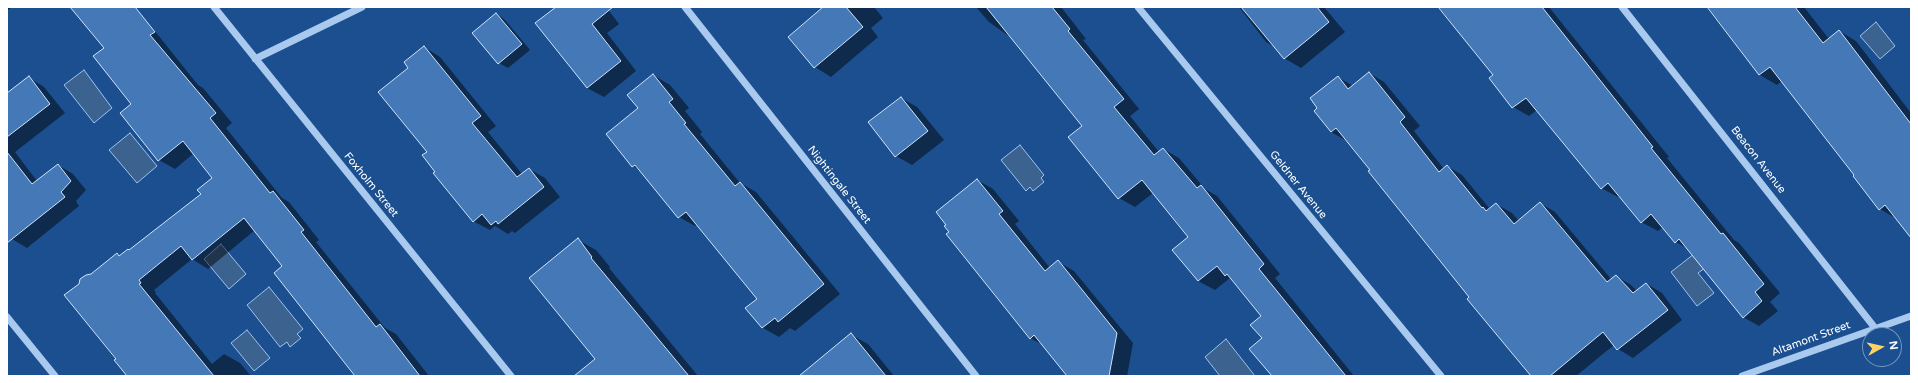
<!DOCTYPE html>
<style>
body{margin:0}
#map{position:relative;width:1918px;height:383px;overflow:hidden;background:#1b4f8f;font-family:"Varela Round",sans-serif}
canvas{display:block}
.frame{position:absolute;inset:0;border:8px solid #fff;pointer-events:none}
.north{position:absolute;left:1862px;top:327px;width:40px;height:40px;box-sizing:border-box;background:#1b4f8f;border:1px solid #7695bc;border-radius:50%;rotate:82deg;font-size:11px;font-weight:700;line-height:16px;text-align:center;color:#fff}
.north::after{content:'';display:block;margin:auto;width:14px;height:18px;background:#ffd166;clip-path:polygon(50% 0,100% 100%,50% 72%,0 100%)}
</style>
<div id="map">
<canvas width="1918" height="383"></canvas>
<div class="frame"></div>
<div class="north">N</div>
</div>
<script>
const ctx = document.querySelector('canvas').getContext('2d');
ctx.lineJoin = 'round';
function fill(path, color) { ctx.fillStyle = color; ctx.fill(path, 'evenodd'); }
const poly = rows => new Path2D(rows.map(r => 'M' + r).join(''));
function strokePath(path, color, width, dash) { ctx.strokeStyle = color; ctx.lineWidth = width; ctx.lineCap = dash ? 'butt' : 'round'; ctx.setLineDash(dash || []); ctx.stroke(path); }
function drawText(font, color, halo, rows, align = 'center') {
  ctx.font = font + ' "Varela Round",sans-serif'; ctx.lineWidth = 3; ctx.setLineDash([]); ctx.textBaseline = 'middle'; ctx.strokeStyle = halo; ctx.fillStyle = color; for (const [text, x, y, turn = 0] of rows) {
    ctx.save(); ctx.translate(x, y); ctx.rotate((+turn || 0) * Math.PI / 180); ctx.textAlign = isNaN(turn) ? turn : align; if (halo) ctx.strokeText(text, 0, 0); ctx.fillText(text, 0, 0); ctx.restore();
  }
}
const water = poly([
 [1876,22,1895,46,1880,59,1860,36,1876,22],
 [84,70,112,108,94,123,64,85,84,70],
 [130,133,157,166,137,183,109,150,130,133],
 [1020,145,1044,175,1041,178,1044,182,1033,191,1030,187,1026,191,1001,160,1020,145],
 [221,244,246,274,229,289,204,259,221,244],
 [1694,254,1705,268,1698,273,1714,293,1697,306,1671,272,1694,254],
 [269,287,303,329,297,334,301,338,290,347,287,342,280,347,247,305,269,287],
 [247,330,270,358,254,371,231,343,247,330],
 [1226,339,1255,376,1220,376,1205,357,1226,339]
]);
fill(water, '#3c6290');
strokePath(water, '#9cc4f0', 1);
fill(poly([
 [7,7,12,7,7,11],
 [71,7,129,7,145,25,154,30,198,85,203,88,232,123,226,128,282,198,289,202,319,240,316,242,385,328,396,334,429,376,357,376,284,266,255,230,208,269,192,259,154,290,156,292,155,293,212,364,224,354,240,363,251,376,128,376,66,295,117,254,120,256,130,251,202,194,213,178,194,153,175,169,159,160,105,48],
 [557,7,606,7,619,24,607,33,636,71,604,97,587,88],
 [828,7,874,7,883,18,871,28,878,37,831,77,815,67],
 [976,7,1061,7,1086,39,1083,40,1139,109,1130,116,1159,152,1163,149,1179,158,1205,189,1217,196,1280,274,1275,278,1354,376,1273,376,1263,338,1263,317,1230,278,1215,290,1198,281,1189,238,1153,193,1135,207,1119,198,1084,126,1013,39,989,22],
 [1239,7,1324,7,1345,32,1301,68,1284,58,1276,48,1266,42],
 [1437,7,1549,7,1669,157,1667,158,1734,240,1739,243,1780,293,1770,302,1778,311,1759,326,1743,317,1688,249,1676,242,1663,227,1658,231,1641,222,1620,196,1618,197,1601,188,1537,110,1529,116,1513,107,1494,75],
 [1706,7,1804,7,1829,39,1839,31,1856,41,1911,113,1911,237,1897,219,1880,209,1856,175,1782,81,1777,85,1760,75],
 [497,14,505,20,530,50,508,68,499,63],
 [424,47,440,57,496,126,488,132,522,174,529,169,545,178,560,197,515,233,512,231,508,234,495,226,490,230,473,221,437,172,428,152,410,68],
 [1369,73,1384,82,1420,126,1414,131,1444,169,1447,166,1462,175,1490,209,1496,204,1512,213,1519,221,1540,203,1555,212,1611,279,1616,276,1631,285,1637,291,1647,284,1662,293,1682,320,1633,358,1618,349,1614,345,1576,376,1532,376,1371,170,1347,141,1331,132,1315,111,1319,108,1338,77,1353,86],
 [653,75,670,85,689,108,685,111,702,132,700,134,740,183,756,192,840,294,795,331,790,328,779,337,763,328,758,299,698,224,695,226,679,217,641,171,633,166,640,108],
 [29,78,44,87,65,113,15,152,37,181,58,165,73,174,86,190,76,201,79,206,27,248,12,239,7,233,7,95],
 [901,98,917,107,944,140,912,165,896,156],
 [977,180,993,189,1019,221,1015,224,1050,268,1058,262,1074,271,1133,343,1127,376,1068,376,1045,346,1030,338,950,232],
 [578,240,596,250,610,267,609,268,698,376,594,376,596,359],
 [851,335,868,344,894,376,837,376]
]), '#0007');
const building = poly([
 [70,7,135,7,155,32,150,35,216,113,210,118,270,193,273,191,304,230,301,232,376,327,380,324,420,376,355,376,274,273,282,266,244,218,192,260,181,246,139,280,141,283,139,284,214,376,127,376,114,360,116,359,64,295,79,284,80,279,86,275,91,274,117,253,119,256,128,249,129,250,201,194,197,190,212,178,183,141,158,161,120,113,131,104,93,56,104,48,70,7],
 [556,7,613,7,592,24,621,61,587,88,535,23,556,7],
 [823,7,846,7,863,27,814,68,788,37,823,7],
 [986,7,1052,7,1070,29,1068,31,1124,99,1114,107,1154,155,1163,148,1197,188,1201,185,1264,264,1259,269,1346,376,1272,376,1249,349,1262,338,1250,325,1261,316,1227,274,1225,276,1217,266,1198,281,1172,250,1188,237,1142,180,1118,199,1068,137,1082,126,986,7],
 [1241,7,1317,7,1329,22,1284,59,1241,7],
 [1438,7,1542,7,1653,147,1651,148,1721,234,1723,233,1764,284,1755,292,1762,301,1743,318,1679,239,1675,243,1651,214,1641,223,1608,183,1601,189,1526,98,1512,108,1489,78,1493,75,1438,7],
 [1707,7,1795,7,1823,43,1839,30,1911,124,1911,238,1885,205,1879,210,1853,176,1854,175,1770,67,1759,75,1707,7],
 [496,13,522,44,498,64,472,33,496,13],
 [424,46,481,116,472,123,517,177,529,168,544,187,498,224,496,221,491,225,482,214,473,222,433,173,435,172,422,155,427,152,378,92,408,68,404,62,424,46],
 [1369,72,1405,117,1400,122,1439,172,1447,165,1482,208,1483,207,1486,211,1496,203,1514,224,1540,202,1607,282,1616,275,1633,293,1646,283,1668,310,1617,350,1603,332,1550,376,1531,376,1467,299,1469,297,1368,171,1370,170,1336,128,1331,132,1314,111,1317,108,1310,98,1338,76,1348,89,1369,72],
 [653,74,673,99,669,102,686,123,684,124,735,186,740,182,824,284,778,322,775,318,762,328,745,308,757,299,686,212,678,218,635,165,632,167,606,134,638,108,627,95,653,74],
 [29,76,50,104,7,137,7,93,29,76],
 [901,97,928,131,895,157,868,122,901,97],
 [7,152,32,184,58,164,71,181,61,192,65,197,7,243,7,152],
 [977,179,1003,211,999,214,1045,271,1058,260,1117,333,1109,376,1067,376,1034,335,1030,339,946,234,949,232,944,226,946,225,936,212,977,179],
 [578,238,592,257,591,258,689,376,574,376,595,359,529,278,578,238],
 [851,333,886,376,799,376,851,333]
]);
fill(building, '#4478b7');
strokePath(building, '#cfe3fa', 1);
strokePath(poly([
 [214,7,511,376],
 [685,7,976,376],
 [1138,7,1441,376],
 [1622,7,1875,328],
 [255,59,362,7],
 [7,317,55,376],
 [1742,376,1911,316]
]), '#a9c9ee', 7);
drawText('11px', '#fff', '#1b4f8f', [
 ["Beacon Avenue",1758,160,52],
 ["Foxholm Street",371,185,51],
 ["Nightingale Street",839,185,52],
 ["Geldner Avenue",1298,185,51],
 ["Altamont Street",1811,339,-20]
]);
</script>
